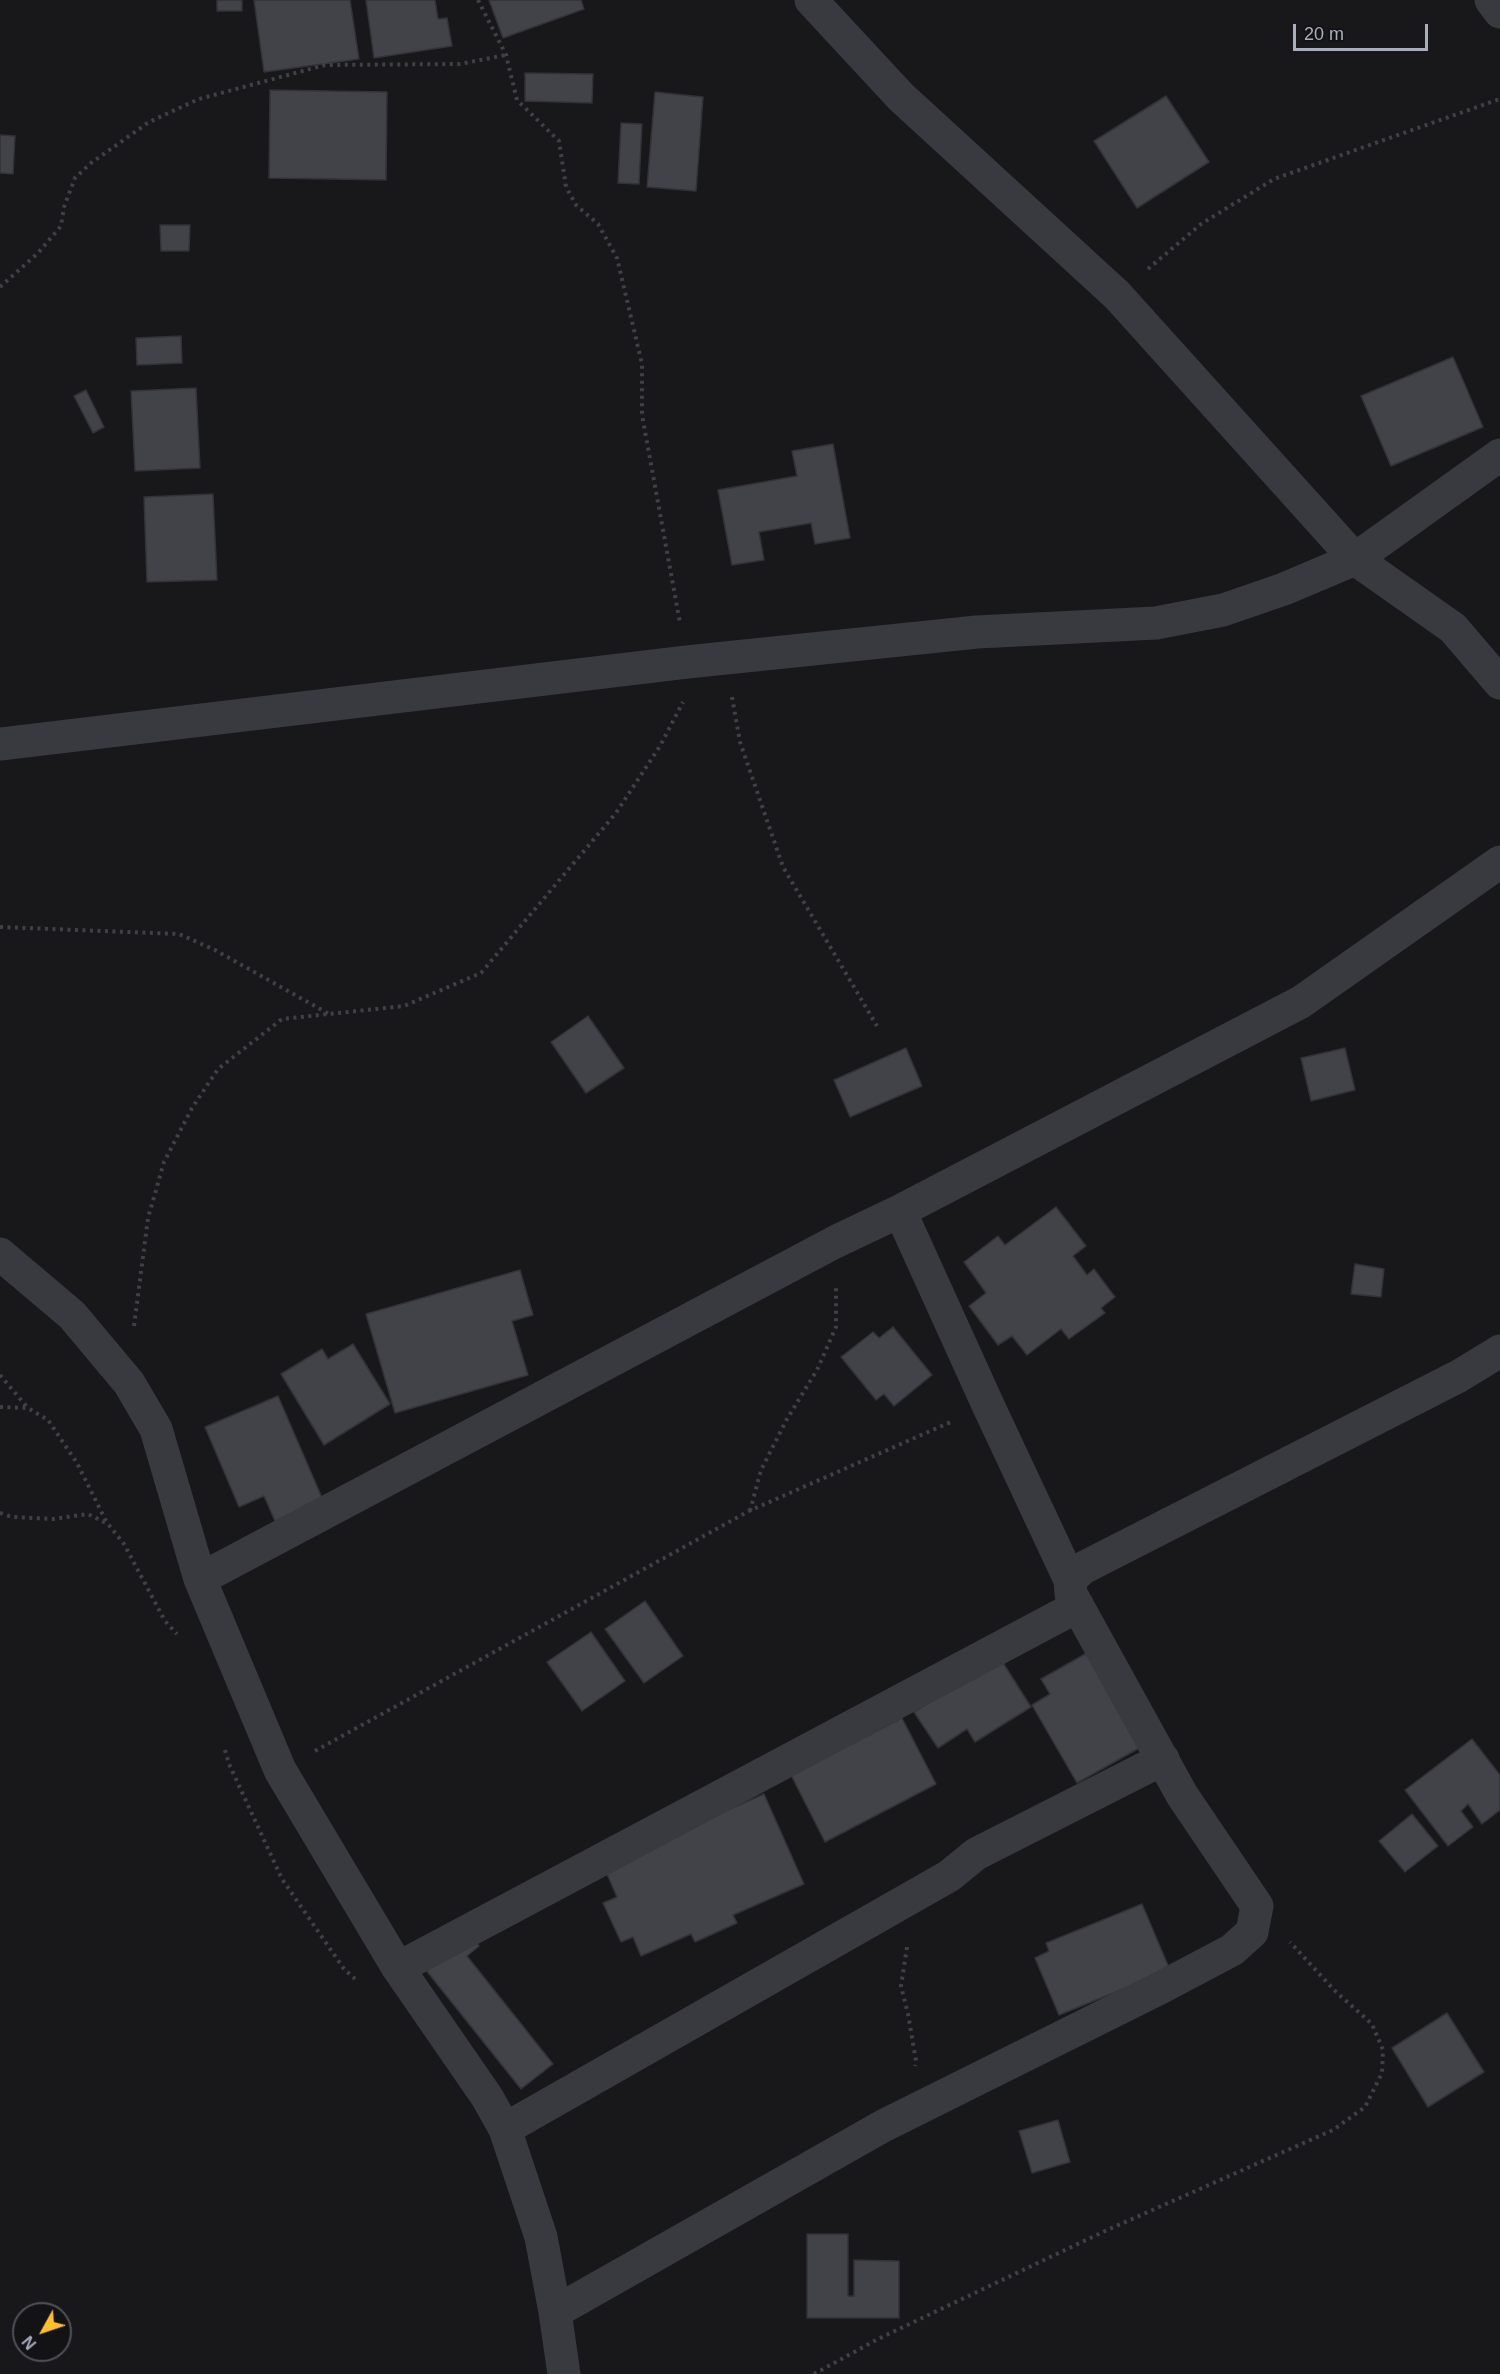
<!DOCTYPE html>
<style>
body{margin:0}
#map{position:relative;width:1500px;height:2374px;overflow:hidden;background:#18181b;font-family:Arial,sans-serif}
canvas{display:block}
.north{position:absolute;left:12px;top:2302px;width:60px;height:60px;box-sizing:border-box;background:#131316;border:2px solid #4f5158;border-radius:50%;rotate:230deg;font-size:16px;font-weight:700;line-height:24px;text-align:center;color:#a9aebc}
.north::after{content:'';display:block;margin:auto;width:21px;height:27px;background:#ffc02c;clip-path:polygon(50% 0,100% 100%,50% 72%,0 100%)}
.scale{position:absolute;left:1293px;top:24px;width:135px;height:27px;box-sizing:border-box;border:3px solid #a9aebc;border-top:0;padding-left:8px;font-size:18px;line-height:21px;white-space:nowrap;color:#a9aebc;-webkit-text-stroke:4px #131316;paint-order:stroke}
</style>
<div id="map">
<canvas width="1500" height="2374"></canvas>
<div class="north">N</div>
<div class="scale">20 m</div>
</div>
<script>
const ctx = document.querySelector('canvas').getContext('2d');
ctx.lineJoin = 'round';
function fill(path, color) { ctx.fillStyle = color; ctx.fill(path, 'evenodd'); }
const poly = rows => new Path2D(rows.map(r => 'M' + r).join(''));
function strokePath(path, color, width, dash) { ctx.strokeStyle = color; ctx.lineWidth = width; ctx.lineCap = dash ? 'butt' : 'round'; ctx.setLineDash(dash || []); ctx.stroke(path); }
const building = poly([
 [217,0,242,0,242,11,217,11,217,0],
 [254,0,350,0,359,59,264,72,254,0],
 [366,0,435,0,438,19,447,18,452,46,374,58,366,0],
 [489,0,581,0,584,9,503,38,489,0],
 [525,73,593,74,592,103,525,101,525,73],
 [270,90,387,92,386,180,269,178,270,90],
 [655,92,703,97,696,191,647,187,655,92],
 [1166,96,1209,162,1137,208,1094,141,1166,96],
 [621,123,642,124,639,184,618,183,621,123],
 [0,135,15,136,13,174,0,173,0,135],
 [160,225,190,225,189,251,161,251,160,225],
 [181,336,182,363,137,365,136,338,181,336],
 [1453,357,1483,427,1391,466,1361,396,1453,357],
 [196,388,200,468,135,471,131,391,196,388],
 [86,390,104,427,93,433,74,396,86,390],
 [833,444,850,538,815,544,811,523,759,532,764,560,732,565,718,490,797,476,792,451,833,444],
 [213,494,217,580,147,582,144,497,213,494],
 [588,1016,624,1068,586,1093,551,1042,588,1016],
 [906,1048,922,1086,850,1117,834,1080,906,1048],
 [1345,1048,1355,1090,1311,1101,1301,1058,1345,1048],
 [1056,1207,1086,1246,1073,1256,1087,1275,1094,1269,1115,1297,1101,1308,1105,1313,1069,1339,1061,1329,1027,1355,1012,1336,998,1345,969,1306,986,1293,964,1262,998,1236,1005,1245,1056,1207],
 [1355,1264,1384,1269,1381,1297,1351,1294,1355,1264],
 [520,1270,533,1315,512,1321,528,1375,395,1413,366,1314,520,1270],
 [893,1327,932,1375,894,1406,884,1394,876,1400,841,1357,873,1332,879,1338,893,1327],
 [353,1344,390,1404,324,1445,281,1374,322,1349,328,1359,353,1344],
 [278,1396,323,1500,275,1521,264,1496,239,1507,205,1427,278,1396],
 [645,1601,683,1656,644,1683,605,1629,645,1601],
 [591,1632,625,1681,582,1711,547,1662,591,1632],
 [1087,1653,1141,1747,1077,1783,1032,1705,1050,1694,1041,1679,1087,1653],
 [1000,1658,1031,1707,975,1742,967,1729,938,1748,914,1712,1000,1658],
 [902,1718,936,1784,825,1842,791,1775,902,1718],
 [1472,1739,1500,1775,1500,1810,1482,1824,1468,1804,1461,1811,1473,1827,1448,1846,1405,1790,1472,1739],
 [764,1794,804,1884,733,1915,737,1923,695,1942,691,1934,641,1956,633,1937,621,1942,603,1903,617,1897,603,1865,764,1794],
 [1412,1814,1438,1846,1405,1872,1379,1841,1412,1814],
 [1142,1904,1170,1970,1059,2015,1035,1958,1049,1951,1046,1943,1142,1904],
 [462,1923,479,1946,467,1956,553,2064,521,2089,417,1959,462,1923],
 [1447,2013,1484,2072,1428,2107,1392,2048,1447,2013],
 [1058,2120,1070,2162,1032,2173,1019,2131,1058,2120],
 [807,2234,848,2234,848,2296,854,2296,854,2260,899,2261,899,2318,807,2318,807,2234]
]);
fill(building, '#424348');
strokePath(building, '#323237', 1.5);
strokePath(poly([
 [478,0,506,55,517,100,559,141,566,187,576,205,598,224,617,258,642,364,642,415,680,623],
 [1148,269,1201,224,1274,179,1500,99],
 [0,287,38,253,61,226,64,207,75,178,91,163,149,122,199,99,325,65,460,64,506,55],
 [732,697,740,742,783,867,877,1026],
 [0,927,179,934,215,950,329,1014],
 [134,1326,148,1218,164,1162,192,1108,218,1069,282,1019,404,1006,481,973,616,813,660,746,683,702],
 [0,1375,27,1407],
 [0,1407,28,1408,48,1420,77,1463,107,1523],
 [750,1511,761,1470,787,1419,817,1370,836,1327,836,1286],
 [0,1513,12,1517,53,1519,88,1514,108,1524,124,1544,165,1621,177,1634],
 [225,1750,229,1764,282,1879,344,1969,355,1979],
 [315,1751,749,1511,953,1421],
 [907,1947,901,1986,908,2014,916,2061,915,2066],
 [814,2374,878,2339,1105,2231,1333,2130,1365,2107,1382,2073,1383,2050,1372,2024,1336,1992,1290,1942]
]), '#3f4147', 4, [3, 4.5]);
strokePath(poly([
 [811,0,901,97,1117,295,1355,559,1453,628,1500,683],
 [1491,0,1500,12],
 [0,744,687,662,977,632,1156,623,1223,610,1284,589,1355,559,1500,455],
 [900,1211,988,1405,1070,1580],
 [0,1254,72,1315,129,1383,156,1429,200,1579,280,1770,398,1968,487,2097,505,2129,541,2237,555,2312,564,2374],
 [200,1579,835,1242,900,1211,1301,1002,1500,862],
 [398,1968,1078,1606],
 [505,2129,949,1876,976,1854,1163,1759],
 [555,2312,883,2126,1162,1987,1232,1950,1252,1932,1257,1906,1182,1795,1071,1594,1070,1580,1083,1568,1459,1376,1500,1351]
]), '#393a40', 33);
</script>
